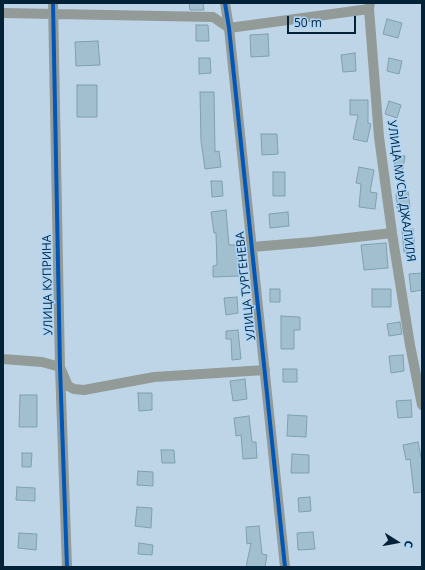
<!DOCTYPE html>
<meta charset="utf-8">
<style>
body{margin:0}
#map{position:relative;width:425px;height:570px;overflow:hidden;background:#bed5e8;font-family:"Open Sans",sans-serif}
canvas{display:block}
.frame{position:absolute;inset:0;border:4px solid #032238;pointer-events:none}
.north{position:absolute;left:377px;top:522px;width:40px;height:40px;-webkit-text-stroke:3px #acd6f9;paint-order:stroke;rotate:101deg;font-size:11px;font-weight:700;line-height:16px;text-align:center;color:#032238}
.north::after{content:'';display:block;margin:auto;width:14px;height:18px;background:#032238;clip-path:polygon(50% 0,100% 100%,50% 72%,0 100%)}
.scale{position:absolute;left:287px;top:16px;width:69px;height:18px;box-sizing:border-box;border:2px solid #032238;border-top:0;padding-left:5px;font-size:12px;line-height:14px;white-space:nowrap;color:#032238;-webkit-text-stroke:3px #acd6f9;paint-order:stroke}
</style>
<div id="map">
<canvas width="425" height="570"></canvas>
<div class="frame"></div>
<div class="north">С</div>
<div class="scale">50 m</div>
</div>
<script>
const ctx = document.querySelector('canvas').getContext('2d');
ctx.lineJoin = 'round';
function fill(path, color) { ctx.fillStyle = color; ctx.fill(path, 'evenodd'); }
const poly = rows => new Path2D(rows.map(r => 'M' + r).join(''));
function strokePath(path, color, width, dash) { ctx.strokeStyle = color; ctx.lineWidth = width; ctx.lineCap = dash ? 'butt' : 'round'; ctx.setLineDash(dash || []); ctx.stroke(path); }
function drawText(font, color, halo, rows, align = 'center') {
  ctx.font = font + ' "Open Sans",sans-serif'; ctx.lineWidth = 3; ctx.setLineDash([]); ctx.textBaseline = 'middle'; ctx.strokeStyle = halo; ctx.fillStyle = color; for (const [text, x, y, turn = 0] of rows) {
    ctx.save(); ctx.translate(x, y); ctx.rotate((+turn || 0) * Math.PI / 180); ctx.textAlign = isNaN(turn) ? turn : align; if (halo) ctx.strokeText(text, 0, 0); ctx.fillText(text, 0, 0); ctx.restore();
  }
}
const building = poly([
 [189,3,203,3,204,10,190,10,189,3],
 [387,19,402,23,398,38,383,34,387,19],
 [196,25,208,25,209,41,196,41,196,25],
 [268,34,269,56,251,57,250,35,268,34],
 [98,41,100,65,76,66,75,42,98,41],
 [355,53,356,71,343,72,341,55,355,53],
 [199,58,210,58,211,73,199,74,199,58],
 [389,58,402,61,399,74,387,71,389,58],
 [77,85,97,85,97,117,77,117,77,85],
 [200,92,214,92,215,152,219,151,221,167,205,169,201,141,200,92],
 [350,100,368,100,368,123,371,124,367,142,353,139,358,115,350,115,350,100],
 [389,101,401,105,397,118,385,114,389,101],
 [261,134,277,134,278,154,262,155,261,134],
 [396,155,405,156,403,169,394,168,396,155],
 [359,167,374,170,370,192,377,193,375,209,359,207,361,184,356,183,359,167],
 [273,172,285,172,285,196,273,196,273,172],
 [211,181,222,181,223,196,212,197,211,181],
 [408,192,410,207,397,208,396,194,408,192],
 [226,210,229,245,238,245,239,276,213,277,213,266,217,265,216,233,214,233,211,212,226,210],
 [288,212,289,226,270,228,269,214,288,212],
 [413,229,415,251,404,252,402,230,413,229],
 [386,243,388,268,364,270,361,245,386,243],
 [422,273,422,290,411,292,409,274,422,273],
 [270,289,280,289,280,302,270,302,270,289],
 [372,289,391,289,391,307,372,307,372,289],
 [237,297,238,313,226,315,224,298,237,297],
 [281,316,300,317,300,330,294,330,294,349,281,349,281,316],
 [400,322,402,334,389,336,387,324,400,322],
 [238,330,241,359,232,360,231,339,226,339,226,331,238,330],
 [403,355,404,371,391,373,389,356,403,355],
 [283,369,297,369,297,382,283,382,283,369],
 [245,379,247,399,233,401,230,381,245,379],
 [138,393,152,393,152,410,139,411,138,393],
 [20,395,37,395,37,427,19,427,20,395],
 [411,400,412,417,398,418,396,401,411,400],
 [288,415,307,416,306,437,287,436,288,415],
 [249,416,252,442,256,442,257,458,243,459,241,435,236,436,234,418,249,416],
 [418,442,422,462,422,492,414,493,410,459,406,460,403,445,418,442],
 [161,450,174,450,175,463,162,463,161,450],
 [22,453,32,453,31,467,22,467,22,453],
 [292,454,309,455,309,473,291,473,292,454],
 [138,471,153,472,153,486,137,485,138,471],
 [17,487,35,488,35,501,16,500,17,487],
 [310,497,311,511,299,512,298,498,310,497],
 [137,507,152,508,151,528,135,526,137,507],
 [259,526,262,554,267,555,265,567,246,567,251,543,247,544,246,527,259,526],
 [313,532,315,549,298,550,297,533,313,532],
 [19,533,37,534,36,550,18,548,19,533],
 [139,543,153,545,152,555,138,554,139,543]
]);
fill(building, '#a1bfcf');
strokePath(building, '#7ea0af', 1);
strokePath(poly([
 [53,3,60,367,67,567],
 [225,3,229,28,285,567],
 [370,3,369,9,379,137,392,233,410,345,422,405],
 [3,13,213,17,229,28,369,9],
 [252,247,312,242,392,233],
 [3,359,42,362,60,367,68,386,74,389,84,390,154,377,265,370]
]), '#929b98', 10);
strokePath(poly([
 [53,3,60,367,67,567],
 [225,3,229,28,285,567]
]), '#0057b8', 4);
drawText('12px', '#032238', '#acd6f9', [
 ["УЛИЦА МУСЫ ДЖАЛИЛЯ",401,191,82],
 ["УЛИЦА КУПРИНА",48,285,-91],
 ["УЛИЦА ТУРГЕНЕВА",246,286,-96]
]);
</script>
